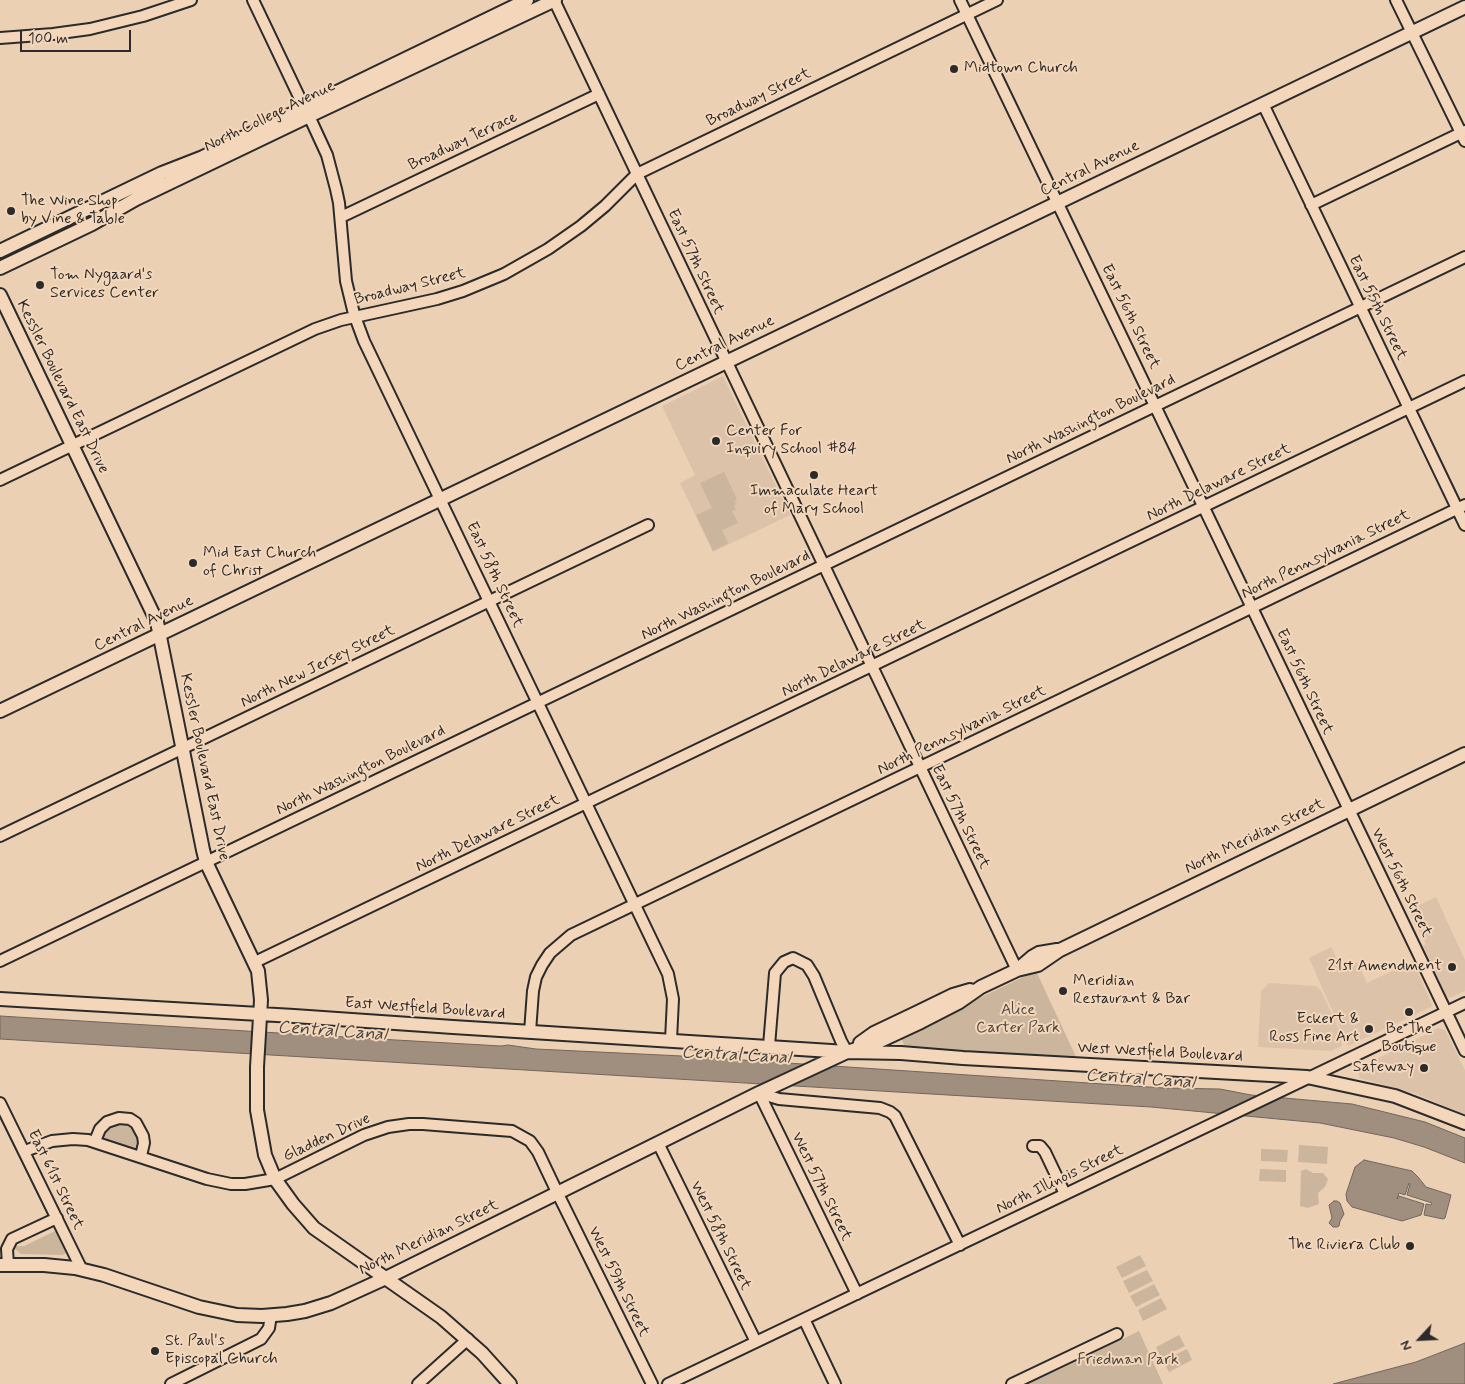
<!DOCTYPE html>
<style>
body{margin:0}
#map{position:relative;width:1465px;height:1384px;overflow:hidden;background:#ecd0b4;font-family:Mynerve,sans-serif}
canvas{display:block}
.north{position:absolute;left:1395px;top:1314px;width:50px;height:50px;-webkit-text-stroke:4px #f4d7ba;paint-order:stroke;rotate:245deg;font-size:14px;font-weight:700;line-height:20px;text-align:center;color:#2b2b2b}
.north::after{content:'';display:block;margin:auto;width:18px;height:22px;background:#2b2b2b;clip-path:polygon(50% 0,100% 100%,50% 72%,0 100%)}
.scale{position:absolute;left:20px;top:30px;width:111px;height:22px;box-sizing:border-box;border:2px solid #2b2b2b;border-top:0;padding-left:6px;font-size:15px;line-height:18px;white-space:nowrap;color:#2b2b2b;-webkit-text-stroke:4px #f4d7ba;paint-order:stroke}
</style>
<div id="map">
<canvas width="1465" height="1384"></canvas>
<div class="north">N</div>
<div class="scale">100 m</div>
</div>
<script>
const ctx = document.querySelector('canvas').getContext('2d');
ctx.lineJoin = 'round';
function fill(path, color) { ctx.fillStyle = color; ctx.fill(path, 'evenodd'); }
const poly = rows => new Path2D(rows.map(r => 'M' + r).join(''));
function strokePath(path, color, width, dash) { ctx.strokeStyle = color; ctx.lineWidth = width; ctx.lineCap = dash ? 'butt' : 'round'; ctx.setLineDash(dash || []); ctx.stroke(path); }
function drawText(font, color, halo, rows, align = 'center') {
  ctx.font = font + ' Mynerve,sans-serif'; ctx.lineWidth = 4; ctx.setLineDash([]); ctx.textBaseline = 'middle'; ctx.strokeStyle = halo; ctx.fillStyle = color; for (const [text, x, y, turn = 0] of rows) {
    ctx.save(); ctx.translate(x, y); ctx.rotate((+turn || 0) * Math.PI / 180); ctx.textAlign = isNaN(turn) ? turn : align; if (halo) ctx.strokeText(text, 0, 0); ctx.fillText(text, 0, 0); ctx.restore();
  }
}
fill(poly([
 [723,376,790,515,713,552,680,483,695,475,662,406],
 [1436,897,1465,960,1465,991,1450,998,1446,996,1423,946,1426,944,1409,910],
 [1331,947,1342,969,1357,962,1367,983,1413,961,1432,1005,1431,1007,1348,1046,1309,958],
 [1269,983,1316,986,1321,991,1340,1031,1342,1046,1331,1051,1258,1047,1261,991],
 [1438,1028,1445,1030,1465,1070,1465,1115,1414,1093,1359,1078,1359,1068]
]), '#dcc2a9');
fill(poly([
 [724,472,737,499,735,501,736,504,734,506,736,510,732,511,738,523,722,530,728,543,713,551,696,515,712,508,700,483],
 [1036,971,1078,1061,906,1049,900,1036],
 [117,1122,131,1125,136,1131,139,1144,138,1149,135,1151,104,1140,102,1134,108,1127],
 [1299,1145,1328,1147,1327,1164,1298,1162],
 [1261,1149,1288,1150,1287,1162,1261,1161],
 [1260,1169,1286,1170,1286,1182,1259,1181],
 [1306,1169,1313,1173,1323,1173,1328,1179,1325,1187,1318,1193,1319,1204,1308,1208,1300,1206,1301,1171],
 [55,1231,66,1253,63,1255,21,1254,15,1249,16,1246,24,1246],
 [1140,1255,1146,1266,1122,1278,1116,1267],
 [1147,1270,1153,1281,1129,1293,1123,1281],
 [1154,1284,1160,1295,1136,1307,1130,1296],
 [1161,1298,1167,1309,1143,1321,1138,1310],
 [1139,1331,1163,1384,1028,1384,1067,1366],
 [1179,1335,1185,1346,1161,1358,1156,1347],
 [1187,1349,1192,1360,1169,1372,1163,1361]
]), '#ccb59d');
const water = poly([
 [0,1016,361,1038,501,1046,508,1045,536,1049,682,1056,1164,1088,1220,1089,1251,1095,1352,1104,1425,1122,1465,1138,1465,1163,1424,1147,1394,1138,1320,1123,1151,1107,0,1039,0,1016],
 [1364,1160,1412,1171,1418,1177,1426,1187,1451,1195,1445,1218,1443,1219,1424,1215,1426,1204,1431,1205,1432,1203,1407,1195,1410,1184,1409,1183,1405,1195,1399,1193,1397,1199,1399,1196,1424,1204,1421,1215,1402,1221,1352,1207,1347,1201,1346,1194,1355,1167,1364,1160],
 [1334,1201,1337,1201,1340,1203,1344,1214,1340,1221,1339,1226,1337,1227,1333,1227,1329,1223,1332,1218,1329,1205,1334,1201],
 [1465,1343,1465,1384,1333,1384,1416,1362,1465,1343]
]);
fill(water, '#a08e7e');
strokePath(water, '#71665d', 1);
const minor = poly([
 [253,0,304,107],
 [554,0,1017,970],
 [960,0,1465,1051],
 [1396,0,1465,141],
 [0,38,53,34,90,29,143,16,191,0],
 [1263,104,1465,525],
 [309,116,327,155,336,189,339,203,346,281,354,314,364,341,668,974,673,999,671,1040],
 [1311,205,1465,131],
 [341,217,599,94],
 [0,480,315,329,341,320,437,299,463,291,504,274,548,249,581,226,605,206,637,174,997,0],
 [0,836,648,525],
 [0,961,1465,257],
 [255,962,1465,381],
 [530,1032,533,991,536,977,542,965,550,953,571,935,1465,505],
 [769,1046,775,973,784,962,793,958,807,965,814,976,841,1041,847,1052],
 [759,1093,779,1099,880,1108,890,1112,895,1116,960,1245],
 [759,1093,857,1294],
 [0,1103,82,1270],
 [95,1141,100,1129,107,1122,119,1118,130,1119,136,1123,143,1136,144,1143,141,1156],
 [658,1143,756,1342],
 [1033,1146,1040,1146,1045,1152,1065,1194],
 [25,1151,52,1141,73,1139,88,1140,207,1179,231,1184,245,1184,275,1179,364,1135,388,1127,409,1124,423,1124,512,1131,530,1141,538,1152,557,1192,652,1384],
 [8,1265,7,1249,12,1239,57,1218],
 [804,1319,835,1384],
 [171,1384,261,1339,269,1328,271,1315],
 [418,1384,468,1339],
 [668,1384,1465,1003],
 [1012,1384,1117,1334]
]);
const major = poly([
 [0,251,162,173,203,157,527,0],
 [0,268,92,224,136,199,309,116,555,0],
 [0,295,157,622,203,850,206,862,258,971,261,1000,257,1067,257,1110,265,1155,275,1179,293,1204,314,1228,441,1317,482,1353,510,1384],
 [0,711,1465,7],
 [1018,969,1032,957,1039,953,1057,950],
 [0,999,294,1016,453,1027,847,1052,901,1053,963,1058,1307,1077,1395,1096,1465,1123],
 [860,1043,874,1033,916,1013,953,995,970,990],
 [0,1265,44,1265,75,1268,104,1275,199,1307,237,1315,262,1316,287,1314,305,1311,331,1303,386,1278,759,1093,847,1052,878,1042,921,1022,958,1003,981,987,1017,970,1038,965,1060,950,1465,754]
]);
strokePath(minor, '#2b2b2b', 14);
strokePath(major, '#2b2b2b', 16);
strokePath(minor, '#f4d7ba', 10);
strokePath(major, '#f4d7ba', 12);
for (const [x, y, r, color] of [
 [954,69,5,"#2b2b2b"],
 [11,211,5,"#2b2b2b"],
 [40,285,5,"#2b2b2b"],
 [716,441,5,"#2b2b2b"],
 [814,475,5,"#2b2b2b"],
 [193,563,5,"#2b2b2b"],
 [1452,967,5,"#2b2b2b"],
 [1063,991,5,"#2b2b2b"],
 [1409,1012,5,"#2b2b2b"],
 [1369,1029,5,"#2b2b2b"],
 [1424,1068,5,"#2b2b2b"],
 [1410,1246,5,"#2b2b2b"],
 [155,1351,5,"#2b2b2b"]
]) { const dot = new Path2D(); dot.arc(x, y, r, 0, 2 * Math.PI); ctx.fillStyle = color; ctx.fill(dot); strokePath(dot, '#f4d7ba', 2); }
drawText('16px', '#2b2b2b', '#f4d7ba', [
 ["Midtown Church",964,69],
 ["The Wine Shop",21,202],
 ["by Vine & Table",21,220],
 ["Tom Nygaard's",50,276],
 ["Services Center",50,294],
 ["Center For",726,432],
 ["Inquiry School #84",726,450],
 ["Immaculate Heart",814,492,"center"],
 ["of Mary School",814,510,"center"],
 ["Mid East Church",203,554],
 ["of Christ",203,572],
 ["21st Amendment",1442,967,"right"],
 ["Meridian",1073,982],
 ["Restaurant & Bar",1073,1000],
 ["Eckert &",1359,1020,"right"],
 ["Ross Fine Art",1359,1038,"right"],
 ["Be The",1409,1030,"center"],
 ["Boutique",1409,1048,"center"],
 ["Safeway",1414,1068,"right"],
 ["The Riviera Club",1400,1246,"right"],
 ["St. Paul's",165,1342],
 ["Episcopal Church",165,1360]
], 'left');
drawText('16px', '#2b2b2b', '#f4d7ba', [
 ["Broadway Street",759,98,-26],
 ["North College Avenue",270,117,-26],
 ["Broadway Terrace",463,142,-25],
 ["Central Avenue",1090,169,-26],
 ["East 57th Street",695,262,65],
 ["Broadway Street",410,287,-14],
 ["East 55th Street",1377,308,64],
 ["East 56th Street",1130,317,64],
 ["Central Avenue",725,344,-26],
 ["Kessler Boulevard East Drive",62,387,64],
 ["North Washington Boulevard",1091,420,-26],
 ["North Delaware Street",1219,483,-26],
 ["North Pennsylvania Street",1326,555,-26],
 ["East 58th Street",494,575,65],
 ["North Washington Boulevard",726,596,-26],
 ["Central Avenue",144,624,-26],
 ["North Delaware Street",854,659,-26],
 ["North New Jersey Street",318,667,-26],
 ["East 56th Street",1304,682,65],
 ["North Pennsylvania Street",962,731,-26],
 ["Kessler Boulevard East Drive",204,767,78],
 ["North Washington Boulevard",361,771,-26],
 ["East 57th Street",960,817,64],
 ["North Delaware Street",488,834,-26],
 ["North Meridian Street",1255,837,-26],
 ["West 56th Street",1401,883,64],
 ["East Westfield Boulevard",425,1009,4],
 ["West Westfield Boulevard",1160,1053,3],
 ["Gladden Drive",327,1138,-25],
 ["East 61st Street",55,1180,64],
 ["North Illinois Street",1060,1180,-26],
 ["West 57th Street",821,1187,64],
 ["West 58th Street",720,1236,64],
 ["North Meridian Street",429,1238,-26],
 ["West 59th Street",618,1282,64]
]);
drawText('16px', '#4b4742', '#f4d7ba', [
 ["Alice",1018,1011],
 ["Carter Park",1018,1029],
 ["Friedman Park",1128,1361]
]);
drawText('italic 18px', '#484440', '#f4d7ba', [
 ["Central Canal",332,1032,4],
 ["Central Canal",736,1056,3],
 ["Central Canal",1140,1080,4]
]);
</script>
